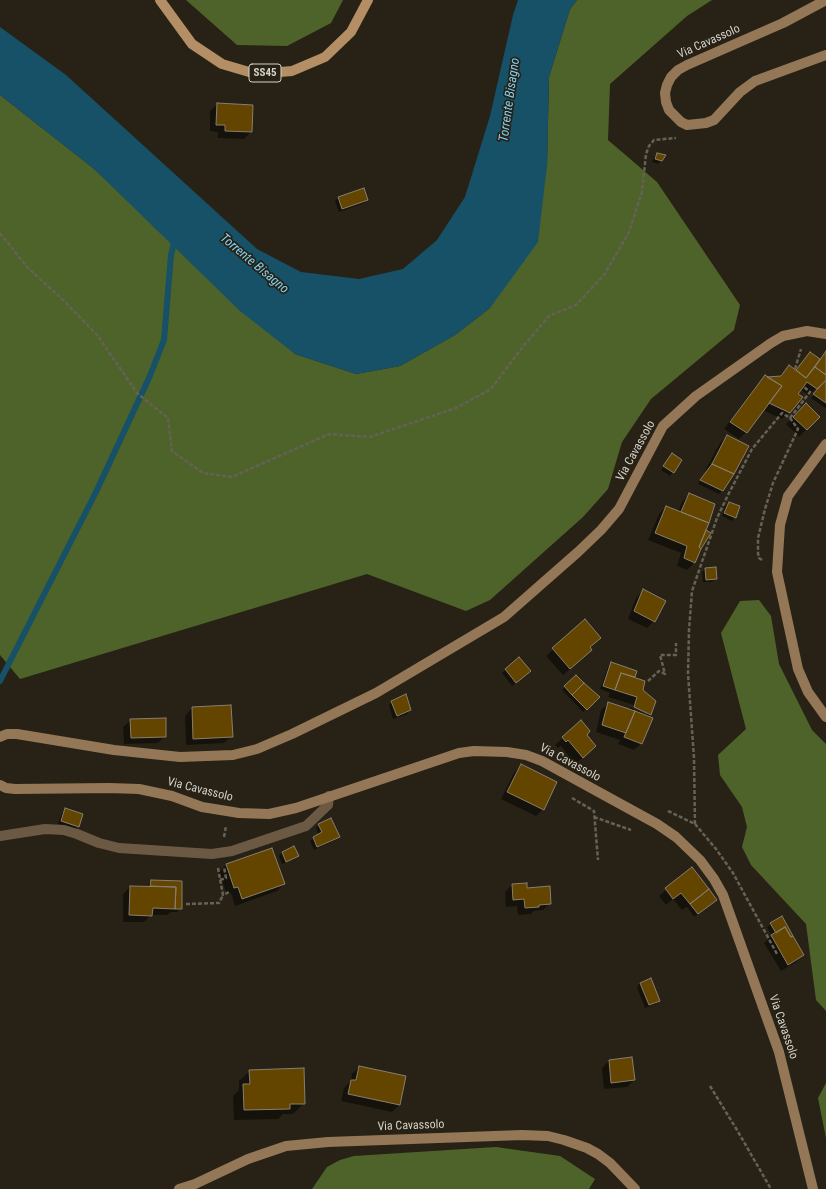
<!DOCTYPE html>
<style>
body{margin:0}
canvas{display:block;background:#272215}
</style>
<canvas width="826" height="1189"></canvas>
<script>
const ctx = document.querySelector('canvas').getContext('2d');
ctx.lineJoin = 'round';
function fill(path, color) { ctx.fillStyle = color; ctx.fill(path, 'evenodd'); }
const poly = rows => new Path2D(rows.map(r => 'M' + r).join(''));
function strokePath(path, color, width, dash) { ctx.strokeStyle = color; ctx.lineWidth = width; ctx.lineCap = dash ? 'butt' : 'round'; ctx.setLineDash(dash || []); ctx.stroke(path); }
function drawText(font, color, halo, rows, align = 'center') {
  ctx.font = font + ' "Roboto Condensed",sans-serif'; ctx.lineWidth = 3.5; ctx.setLineDash([]); ctx.textBaseline = 'middle'; ctx.strokeStyle = halo; ctx.fillStyle = color; for (const [text, x, y, turn = 0] of rows) {
    ctx.save(); ctx.translate(x, y); ctx.rotate((+turn || 0) * Math.PI / 180); ctx.textAlign = isNaN(turn) ? turn : align; if (halo) ctx.strokeText(text, 0, 0); ctx.fillText(text, 0, 0); ctx.restore();
  }
}
fill(poly([
 [186,0,343,0,331,23,287,46,237,45],
 [577,0,712,0,687,16,610,84,608,140,657,182,740,305,734,330,651,399,622,442,608,489,583,517,490,600,466,611,367,574,20,679,0,655,0,95,93,168,295,354,356,374,400,366,455,335,490,308,547,166,549,77,570,9],
 [759,600,771,616,779,664,812,730,826,744,826,1011,816,1000,806,924,751,865,742,847,747,827,742,807,720,775,718,755,746,729,721,633,740,601],
 [826,1083,826,1138,818,1098],
 [496,1147,560,1156,595,1179,589,1189,312,1189,327,1167,340,1160,354,1156]
]), '#4e6329');
fill(poly([
 [518,0,577,0,570,9,549,77,547,166,538,242,490,308,455,335,400,366,356,374,295,354,240,311,93,168,0,95,0,27,66,75,257,249,301,272,359,279,403,269,437,240,465,197,490,116,513,15]
]), '#165168');
fill(poly([
 [218,104,251,132,244,139,218,138,218,132,210,131,210,111],
 [658,154,662,160,658,164,652,162,654,157],
 [364,189,367,200,364,203,339,212,335,201,338,198],
 [826,352,826,378,809,396,800,389,789,412,782,419,763,410,746,432,739,439,724,429,758,383,765,376,767,378,779,377,789,366,795,371,810,353,819,360],
 [826,381,826,407,825,408,811,398],
 [806,405,818,417,799,437,786,424],
 [727,436,723,490,719,494,698,484,706,471,705,471,720,443],
 [672,455,681,460,670,476,661,470],
 [689,494,702,535,701,548,694,563,687,570,677,566,681,553,648,540,659,514,666,507,678,512,682,502],
 [729,503,735,517,732,521,722,516,725,506],
 [706,569,716,578,712,582,703,582,702,572],
 [643,591,654,621,647,628,628,619,636,598],
 [585,620,589,648,584,657,563,675,546,656],
 [519,659,526,675,512,686,502,673],
 [611,663,634,677,633,678,642,690,655,701,650,715,648,717,642,743,634,750,618,744,620,740,596,732,601,710,609,703,629,711,630,707,647,715,647,713,631,704,608,697,610,693,600,689,608,667],
 [576,676,598,697,583,712,562,690],
 [392,701,410,710,407,714,393,719,389,705],
 [192,708,232,736,224,743,186,745,185,716],
 [131,720,165,736,158,743,124,744,123,727],
 [581,722,586,735,588,753,575,764,561,746,558,748,555,745],
 [521,765,543,809,536,816,501,799,514,773],
 [65,809,78,826,75,829,58,824,62,813],
 [319,825,339,836,335,840,314,850,310,841,319,835,316,828],
 [294,847,298,856,294,859,282,864,279,856,282,852],
 [271,849,284,884,277,891,235,906,231,893,227,895,219,872,226,865],
 [692,869,712,903,694,917,687,907,682,910,673,899,666,905,659,896],
 [151,881,181,882,181,908,177,912,171,912,167,915,151,915,144,922,123,922,123,894,130,887,148,887,148,885],
 [512,885,526,889,550,903,543,910,533,911,531,914,518,915,517,906,506,907,505,892],
 [771,924,803,955,796,962,781,971,764,943,772,936,767,927],
 [640,983,659,1000,656,1004,645,1008,637,987],
 [632,1058,634,1080,627,1087,604,1089,602,1068,609,1061],
 [359,1067,399,1105,392,1112,341,1101,344,1088,351,1081,352,1074],
 [250,1071,304,1103,293,1114,283,1114,278,1119,234,1120,233,1096,239,1090,239,1081]
]), '#0007');
strokePath(poly([
 [0,681,96,492,149,378,164,340,171,255,175,239]
]), '#165168', 6);
const building = poly([
 [217,103,253,105,252,132,225,131,225,125,216,125,217,103],
 [657,153,666,155,662,161,655,159,657,153],
 [364,188,368,200,342,209,338,197,364,188],
 [826,351,826,375,815,367,826,351],
 [810,352,820,359,806,378,796,370,810,352],
 [789,365,806,378,815,367,826,375,826,380,817,389,807,382,798,394,803,397,790,413,769,403,782,386,767,377,781,376,789,365],
 [765,375,782,386,747,433,730,422,765,375],
 [826,380,826,403,813,394,826,380],
 [806,403,820,417,807,430,793,417,806,403],
 [727,435,749,446,734,474,712,464,727,435],
 [672,453,682,460,674,473,663,466,672,453],
 [712,464,734,474,723,491,700,480,712,464],
 [689,493,715,504,709,523,681,512,689,493],
 [729,502,740,506,736,518,724,513,729,502],
 [666,506,709,523,699,547,701,549,695,563,684,558,687,546,655,533,666,506],
 [706,530,711,533,701,549,699,547,706,530],
 [716,567,717,579,706,580,705,568,716,567],
 [643,589,666,601,655,622,634,611,643,589],
 [585,619,601,638,590,647,592,650,570,669,552,648,585,619],
 [519,657,531,671,516,683,505,669,519,657],
 [611,662,637,671,635,677,621,673,615,690,603,686,611,662],
 [621,673,645,681,643,690,656,701,651,715,634,707,637,697,615,690,621,673],
 [576,675,584,683,572,695,564,686,576,675],
 [584,683,600,697,587,710,572,695,584,683],
 [406,694,411,710,397,716,391,701,406,694],
 [608,702,635,711,626,733,602,725,608,702],
 [231,705,233,737,193,739,192,707,231,705],
 [635,711,653,718,642,744,624,737,635,711],
 [166,718,166,737,131,738,130,719,166,718],
 [581,720,590,731,587,735,596,746,583,758,568,740,566,742,562,737,581,720],
 [521,764,557,782,544,810,507,792,521,764],
 [65,808,83,814,79,827,61,821,65,808],
 [331,818,340,837,317,847,313,837,322,832,318,824,331,818],
 [294,846,299,856,286,862,282,852,294,846],
 [272,848,285,884,242,899,238,887,234,888,226,864,272,848],
 [692,867,709,889,690,904,681,893,673,899,665,888,692,867],
 [151,880,182,881,182,909,175,909,176,887,150,886,151,880],
 [527,883,527,888,550,886,551,904,539,905,539,907,525,908,524,899,513,900,512,884,527,883],
 [130,886,176,887,175,909,153,908,152,916,129,915,130,886],
 [709,889,717,900,698,914,690,904,709,889],
 [782,916,793,936,791,937,785,927,776,933,770,923,782,916],
 [785,927,791,937,793,936,804,955,788,965,771,935,785,927],
 [651,978,660,1001,649,1005,640,983,651,978],
 [632,1057,635,1080,611,1083,609,1060,632,1057],
 [359,1066,406,1076,400,1105,348,1094,351,1080,356,1080,359,1066],
 [304,1068,305,1104,290,1104,290,1109,244,1110,243,1084,250,1084,249,1070,304,1068]
]);
fill(building, '#644500');
strokePath(building, '#877e6f', 1);
strokePath(poly([
 [0,233,27,267,63,300,98,336,137,393,168,418,172,451,203,473,232,477,329,434,370,437,456,408,491,389,521,349,549,316,576,305,604,275,629,232,642,192,646,154,649,146,654,140,676,138],
 [795,369,801,349],
 [790,418,810,392,804,387],
 [648,681,659,671,665,674,660,655,676,655,676,643],
 [572,798,594,811,598,860],
 [668,811,695,824,694,758,688,674,689,630,692,591,717,518,728,495,752,449,782,413,790,418,798,429,773,483,765,509,758,538,758,553,759,558,762,560],
 [594,817,631,830],
 [695,824,716,849,733,873,777,954],
 [224,837,226,826],
 [218,868,223,895,229,892],
 [220,880,226,878,224,867],
 [186,904,219,903,223,895],
 [710,1086,737,1130,771,1189]
]), '#666156', 2.5, [4, 2]);
strokePath(poly([
 [0,836,45,829,64,830,77,834,99,843,119,848,212,854,232,851,306,826,328,805,329,796]
]), '#6b5944', 10);
strokePath(poly([
 [826,0,783,23,687,65,678,70,671,77,667,85,665,93,666,102,669,110,681,122,687,125,706,123,714,120,740,92,755,81,826,55],
 [826,444,788,496,780,525,777,572,798,669,808,692,826,717],
 [0,737,7,734,17,734,114,750,180,757,233,755,257,749,292,734,376,693,504,617,578,552,601,530,619,509,663,426,696,396,771,343,783,336,807,331,826,334],
 [0,785,6,788,15,789,109,788,139,789,172,796,202,807,239,813,269,814,296,808,459,753,474,751,507,752,526,755,542,761,657,824,676,837,700,860,714,879,723,895,779,1052,813,1189],
 [179,1189,195,1184,248,1159,286,1146,328,1142,522,1135,548,1136,564,1140,587,1148,598,1154,610,1163,635,1189]
]), '#947756', 10);
strokePath(poly([
 [160,0,192,44,222,64,256,74,292,71,325,57,351,32,368,0]
]), '#b48e64', 10);
for (const [x, y, w] of [
 [265,73,32]
]) { const box = new Path2D(); box.roundRect(x - w / 2, y - 9, w, 18, 3); ctx.fillStyle = '#272215'; ctx.fill(box); strokePath(box, '#d5d2c9', 1); }
drawText('bold 11px', '#d5d2c9', null, [
 ["SS45",265,73]
]);
drawText('12px', '#d5d2c9', '#272215', [
 ["Via Cavassolo",709,42,-24],
 ["Via Cavassolo",636,451,-61],
 ["Via Cavassolo",570,763,28],
 ["Via Cavassolo",200,790,14],
 ["Via Cavassolo",783,1027,71],
 ["Via Cavassolo",411,1126,-2]
]);
drawText('italic 13px', '#80d0f4', '#272215', [
 ["Torrente Bisagno",510,100,-82],
 ["Torrente Bisagno",254,264,40]
]);
</script>
